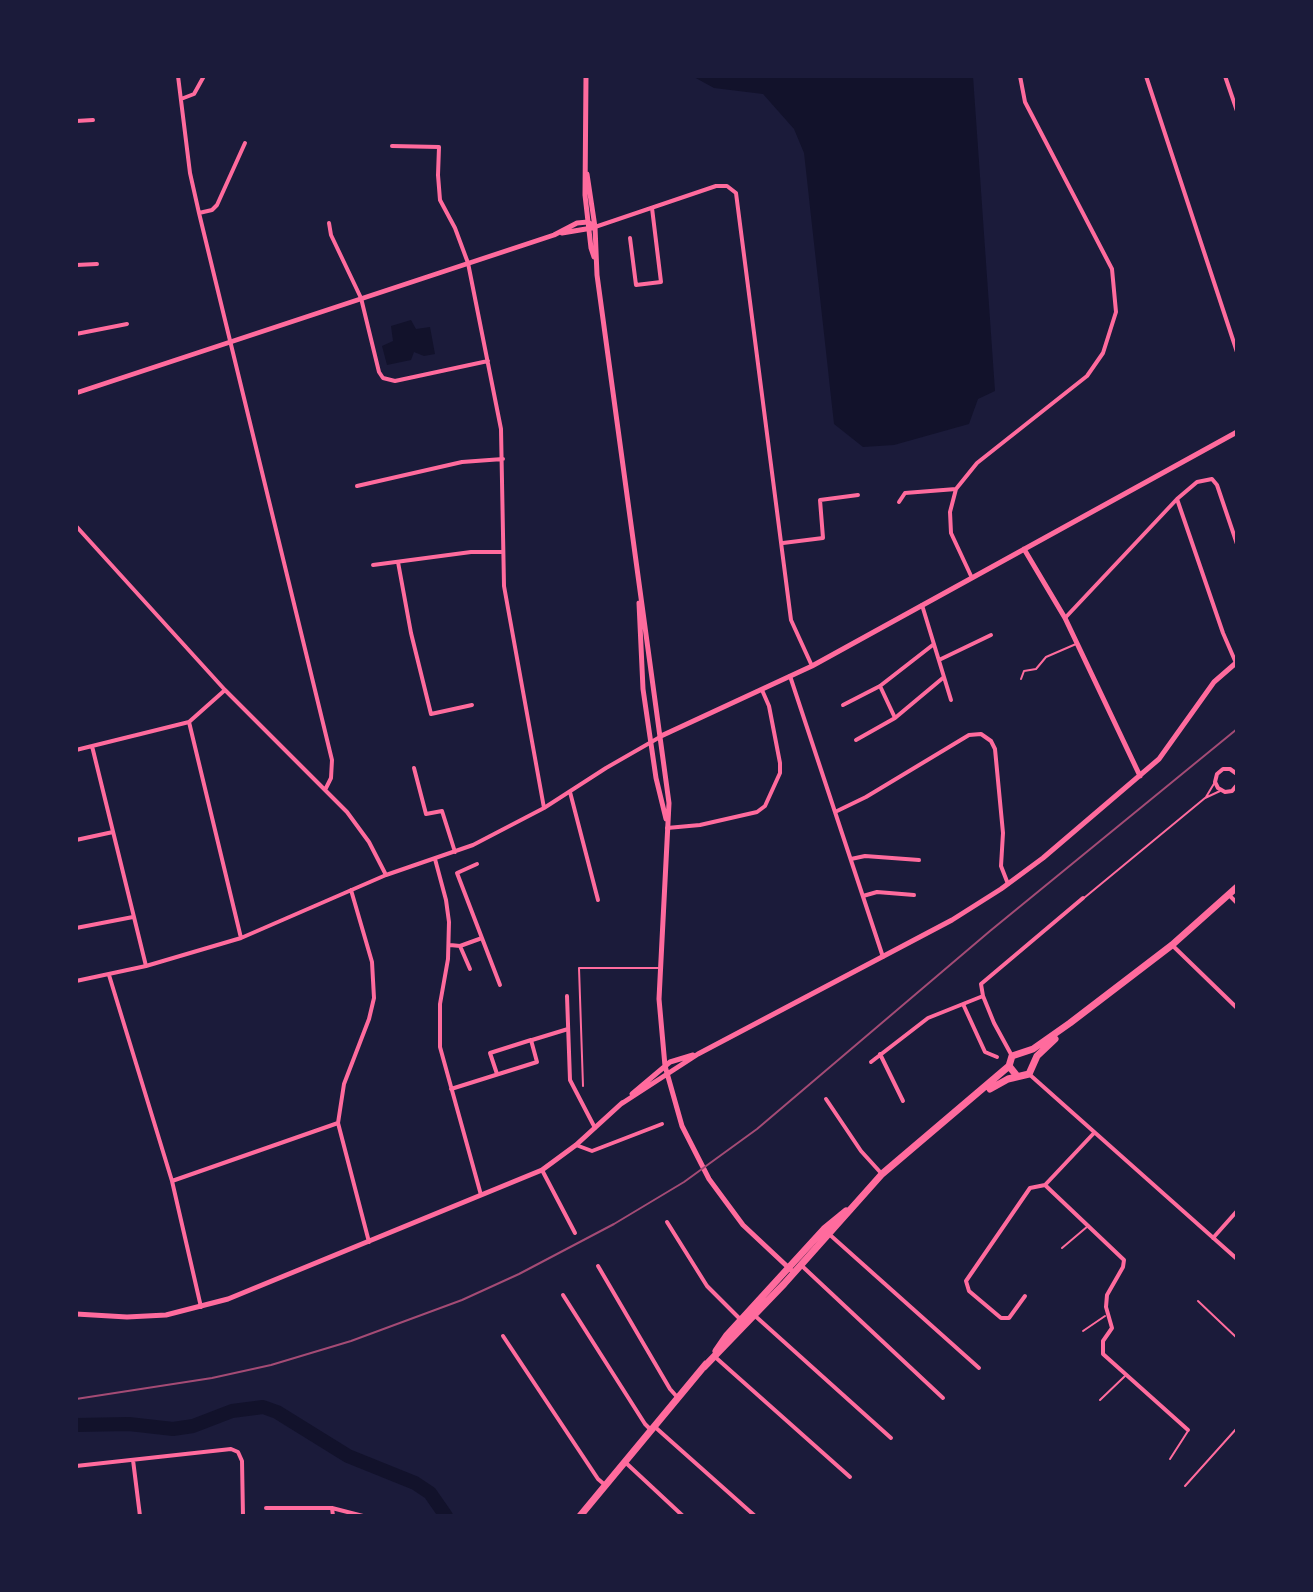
<!DOCTYPE html>
<style>
body{margin:0}
#map{position:relative;width:1313px;height:1592px;overflow:hidden;background:#1b1b3a;font-family:"Fira Sans",sans-serif}
canvas{display:block}
.frame{position:absolute;inset:0;border:78px solid #1b1b3a;pointer-events:none}
</style>
<div id="map">
<canvas width="1313" height="1592"></canvas>
<div class="frame"></div>
</div>
<script>
const ctx = document.querySelector('canvas').getContext('2d');
ctx.lineJoin = 'round';
function fill(path, color) { ctx.fillStyle = color; ctx.fill(path, 'evenodd'); }
const poly = rows => new Path2D(rows.map(r => 'M' + r).join(''));
function strokePath(path, color, width, dash) { ctx.strokeStyle = color; ctx.lineWidth = width; ctx.lineCap = dash ? 'butt' : 'round'; ctx.setLineDash(dash || []); ctx.stroke(path); }
fill(poly([
 [692,76,973,76,995,391,978,399,969,424,894,445,863,447,834,424,804,153,794,129,763,94,714,88],
 [411,320,416,329,430,327,435,354,424,356,414,352,411,360,387,365,382,346,393,341,391,326],
 [431,1488,441,1498,453,1516,441,1516,432,1502]
]), '#12122b');
strokePath(poly([
 [76,1425,129,1424,173,1429,193,1426,232,1411,263,1407,277,1412,348,1456,415,1483,430,1493,446,1516]
]), '#12122b', 14);
strokePath(poly([
 [1021,679,1024,671,1036,669,1046,657,1076,644],
 [1206,797,1215,782],
 [1084,898,1205,798,1220,791],
 [583,1086,579,968,661,968],
 [1062,1248,1088,1226],
 [1198,1301,1237,1338],
 [1083,1331,1105,1316],
 [1100,1400,1125,1376],
 [1170,1459,1188,1431],
 [1185,1486,1237,1428]
]), '#ff6b9d', 2);
strokePath(poly([
 [178,76,190,173,199,213,332,760,331,778,325,790],
 [1146,76,1237,352],
 [1225,76,1237,111],
 [181,99,194,94,204,76],
 [76,121,93,120],
 [392,146,439,147,438,175,440,200,455,228,468,263,501,429,504,586,544,808],
 [199,213,212,210,217,205,245,143],
 [329,223,331,235,361,298,379,372,383,378,395,381,488,361],
 [595,227,716,186,727,186,736,193,791,620,812,666],
 [630,238,636,285,661,282,652,208],
 [76,265,97,264],
 [76,334,127,324],
 [357,486,462,462,503,459],
 [1177,499,1197,482,1212,479,1217,485,1237,544],
 [899,502,905,493,956,489],
 [76,526,225,690,347,812,369,842,386,875],
 [783,543,823,538,820,500,858,495],
 [398,562,411,633,431,714,472,705],
 [373,565,471,552,502,552],
 [972,578,951,533,950,512,956,489,977,463,1087,376,1103,353,1116,312,1112,269,1025,102,1020,76],
 [922,605,951,700],
 [1065,618,1177,499,1223,633,1236,663],
 [939,660,991,635],
 [790,676,883,957],
 [880,686,895,718],
 [843,705,880,686,934,644],
 [189,722,241,938],
 [856,740,895,718,944,677],
 [92,746,146,966],
 [76,750,189,722,225,690],
 [414,768,426,814,442,811,455,852],
 [1237,774,1230,769,1223,769,1217,774,1215,782,1218,788,1225,792,1232,791,1237,785],
 [570,792,598,900],
 [835,812,866,797,969,735,981,734,991,741,995,749,1003,833,1001,866,1008,884],
 [667,828,700,825,757,812,765,806,780,773,780,763,769,706,762,690],
 [76,840,113,832],
 [435,859,446,900,449,922,448,959,440,1004,440,1047,481,1195],
 [851,859,865,856,919,860],
 [477,864,457,873,500,985],
 [351,890,372,962,374,998,369,1019,344,1084,338,1123,369,1242],
 [1229,895,1237,903],
 [863,896,877,892,914,895],
 [76,928,133,917],
 [450,945,460,946,482,938],
 [1172,945,1237,1008],
 [460,946,470,969],
 [109,975,172,1181,201,1307],
 [76,981,146,966,241,938,386,875,473,845,544,808,606,768,660,737],
 [567,996,570,1080,595,1128],
 [963,1004,985,1052,997,1057],
 [532,1040,568,1029],
 [880,1054,903,1101],
 [1012,1056,994,1023,983,996,981,984,1083,898],
 [871,1062,928,1018,983,996],
 [1029,1074,1237,1259],
 [451,1089,537,1062,531,1040,490,1053,497,1074],
 [826,1099,861,1151,881,1173],
 [576,1145,592,1151,662,1124],
 [542,1170,575,1233],
 [172,1181,338,1123],
 [1045,1185,1094,1133],
 [667,1222,707,1286,741,1320],
 [829,1234,979,1368],
 [1213,1238,1237,1211],
 [598,1266,670,1389,678,1398],
 [802,1266,943,1398],
 [563,1295,645,1424,651,1430],
 [1025,1296,1009,1318,1001,1318,969,1291,966,1281,1030,1188,1045,1185,1124,1260,1123,1267,1107,1295,1106,1307,1112,1328,1103,1341,1103,1354,1188,1430],
 [753,1314,891,1438],
 [503,1336,598,1479,605,1485],
 [714,1356,850,1477],
 [655,1427,755,1516],
 [133,1460,140,1516],
 [625,1462,683,1516],
 [76,1466,231,1449,238,1452,242,1461,243,1516],
 [266,1508,332,1508,363,1516],
 [332,1508,333,1516]
]), '#ff6b9d', 4);
strokePath(poly([
 [586,76,585,195,591,248,594,257],
 [587,174,595,227,597,275,669,803,659,999,665,1066,682,1126,709,1179,743,1225,791,1270],
 [562,233,592,228],
 [76,393,554,235,577,223,588,222,595,227],
 [1024,549,1065,618,1140,776],
 [639,603,643,689,656,778,666,819],
 [661,736,812,666,1237,432],
 [632,1094,670,1062,693,1055],
 [621,1104,698,1054,952,920,1001,889,1043,858,1159,759,1214,682,1237,662],
 [76,1314,127,1317,166,1315,228,1299,542,1170,576,1145,622,1103]
]), '#ff6b9d', 5);
strokePath(poly([
 [1017,1076,1009,1066,1012,1056,1033,1049,1070,1023,1172,945,1237,887],
 [990,1089,1008,1079,1029,1074,1037,1056,1055,1039],
 [716,1351,727,1335,824,1229,846,1211],
 [704,1367,784,1284,882,1174,1009,1066],
 [580,1516,706,1364]
]), '#ff6b9d', 7);
strokePath(poly([
 [76,1399,212,1378,271,1365,351,1341,462,1300,519,1274,614,1224,684,1182,757,1129,990,931,1237,729]
]), '#a44b75', 2);
</script>
